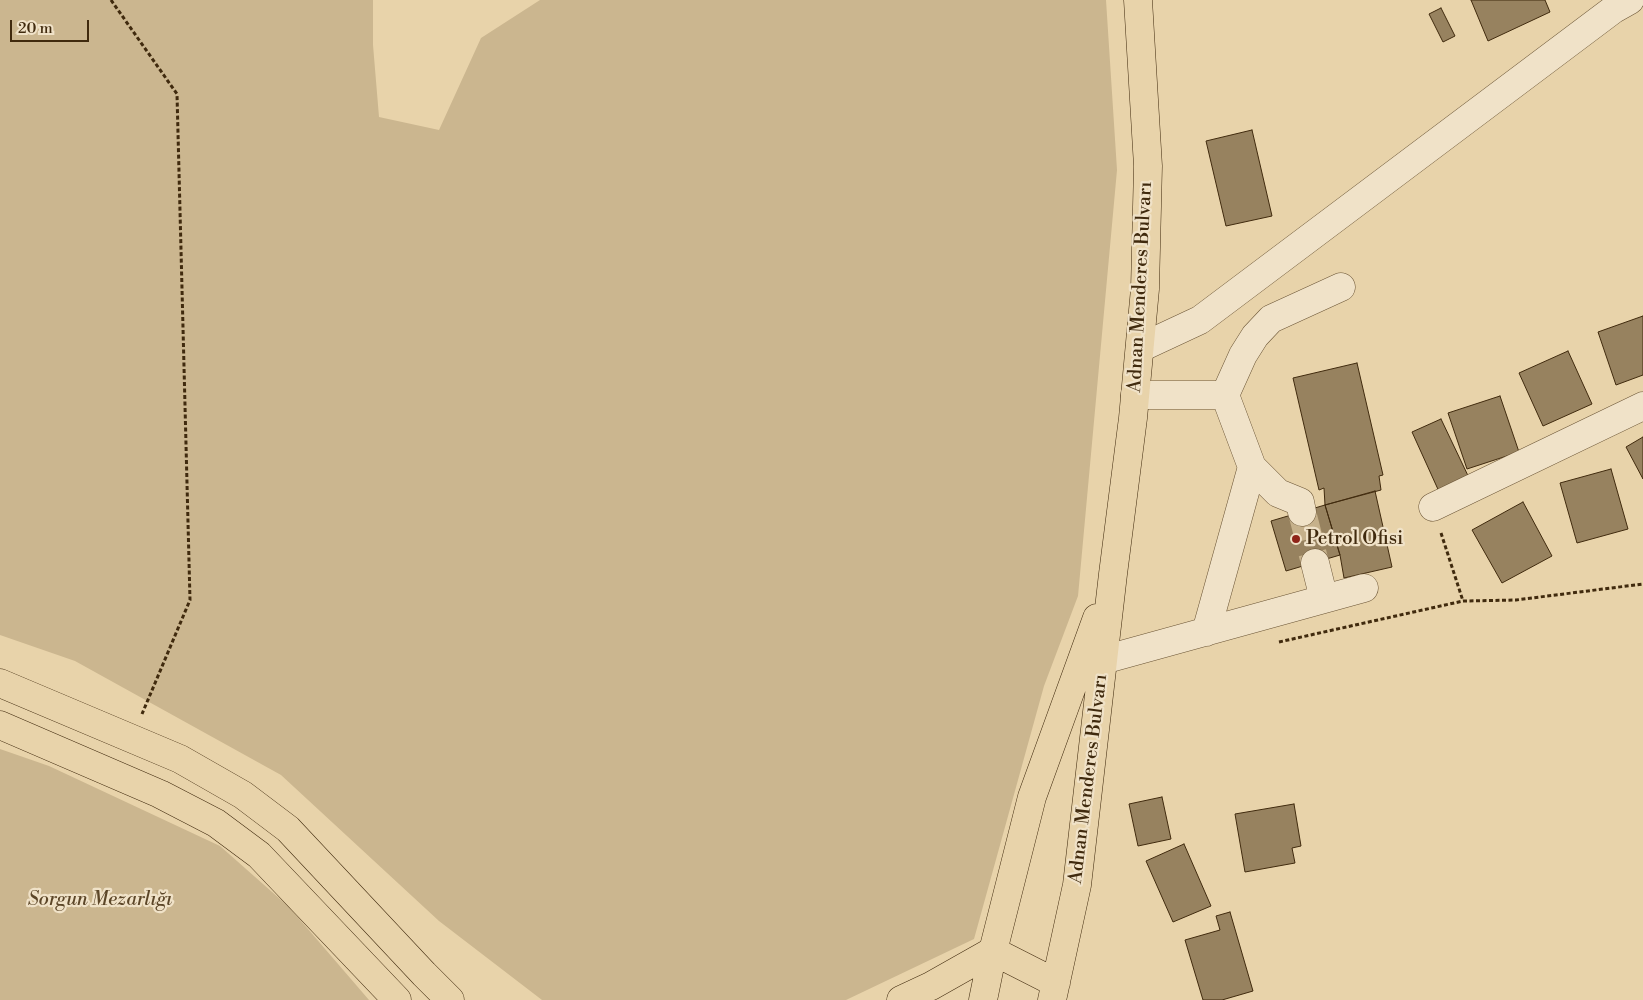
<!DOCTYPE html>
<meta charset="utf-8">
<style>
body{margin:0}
#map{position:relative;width:1643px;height:1000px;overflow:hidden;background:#e8d3aa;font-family:"Libre Bodoni",serif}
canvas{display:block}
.scale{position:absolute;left:10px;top:20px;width:79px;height:22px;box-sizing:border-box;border:2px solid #402a0e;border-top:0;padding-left:6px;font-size:15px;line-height:18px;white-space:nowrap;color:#402a0e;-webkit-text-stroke:4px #f0e2c8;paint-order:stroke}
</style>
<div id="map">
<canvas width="1643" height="1000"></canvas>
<div class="scale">20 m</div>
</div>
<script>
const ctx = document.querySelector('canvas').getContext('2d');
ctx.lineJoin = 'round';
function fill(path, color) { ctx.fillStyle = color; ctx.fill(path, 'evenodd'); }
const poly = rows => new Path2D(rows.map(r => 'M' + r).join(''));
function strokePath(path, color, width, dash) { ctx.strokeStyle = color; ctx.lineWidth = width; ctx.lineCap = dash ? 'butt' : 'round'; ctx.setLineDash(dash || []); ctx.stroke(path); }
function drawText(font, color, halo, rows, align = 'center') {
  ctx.font = font + ' "Libre Bodoni",serif'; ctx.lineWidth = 4.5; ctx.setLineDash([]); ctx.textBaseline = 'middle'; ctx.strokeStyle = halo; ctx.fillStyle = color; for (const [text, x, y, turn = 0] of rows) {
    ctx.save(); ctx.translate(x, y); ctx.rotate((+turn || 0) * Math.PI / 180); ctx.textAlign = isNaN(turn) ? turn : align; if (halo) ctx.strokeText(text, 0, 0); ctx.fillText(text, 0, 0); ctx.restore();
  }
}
fill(poly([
 [0,0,373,0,373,45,379,117,439,130,481,38,540,0,1106,0,1117,170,1078,596,1044,686,974,939,846,1000,542,1000,439,921,281,775,75,661,0,635],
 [0,749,49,766,220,846,289,907,369,1000,0,1000]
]), '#cbb68f');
const building = poly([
 [1471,0,1545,0,1550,12,1488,41,1471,0],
 [1441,8,1455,36,1443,42,1429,14,1441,8],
 [1252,130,1272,216,1226,226,1206,141,1252,130],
 [1643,316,1643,375,1616,385,1598,332,1643,316],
 [1568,351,1592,404,1543,426,1519,373,1568,351],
 [1357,363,1383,475,1379,476,1381,490,1325,505,1324,488,1319,490,1293,378,1357,363],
 [1500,396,1519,452,1467,469,1448,413,1500,396],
 [1441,419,1471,482,1441,496,1412,432,1441,419],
 [1643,437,1643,479,1626,447,1643,437],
 [1611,469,1628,529,1577,543,1560,483,1611,469],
 [1375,491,1392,567,1344,578,1340,555,1325,505,1375,491],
 [1523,502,1552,556,1502,583,1472,530,1523,502],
 [1325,505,1340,555,1286,571,1271,521,1325,505],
 [1162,797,1171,839,1138,846,1129,804,1162,797],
 [1294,804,1301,846,1292,848,1295,863,1245,872,1235,814,1294,804],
 [1184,844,1211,906,1173,922,1146,861,1184,844],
 [1230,912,1253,991,1222,1000,1203,1000,1185,940,1220,930,1216,916,1230,912]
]);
fill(building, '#97825f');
strokePath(building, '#402a0e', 1);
strokePath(poly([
 [1302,512,1315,563]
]), '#c6b18b', 28, [28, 14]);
const minor = poly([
 [1140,348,1200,320,1614,9,1630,0],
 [1135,395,1225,395,1252,467,1278,493,1300,502,1302,512],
 [1225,395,1243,355,1255,336,1271,319,1341,287],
 [1433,507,1643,406],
 [1315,563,1324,599],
 [1206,632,1252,467],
 [1103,660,1364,588]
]);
const major = poly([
 [0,683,180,759,243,795,288,829,424,974,450,1000],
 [0,725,160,794,216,823,259,855,397,1000],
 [993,951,1056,983],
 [901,1000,931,986,993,951],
 [983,1000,993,951,1032,797,1097,618],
 [1052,1000,1077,885,1113,574,1133,418,1145,289,1148,166,1138,0]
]);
strokePath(minor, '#6a5435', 29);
strokePath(major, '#402a0e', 29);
strokePath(poly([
 [111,0,177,94,190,600,142,714],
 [1441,533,1463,601],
 [1279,642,1463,601,1516,600,1643,584]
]), '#402a0e', 3, [4, 2.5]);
strokePath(minor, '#f0e2c8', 28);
strokePath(major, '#e8d3aa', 28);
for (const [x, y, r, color] of [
 [1296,539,5,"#8f2418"]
]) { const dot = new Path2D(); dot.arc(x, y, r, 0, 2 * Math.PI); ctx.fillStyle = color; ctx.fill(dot); strokePath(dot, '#f0e2c8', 2); }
drawText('19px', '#402a0e', '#f0e2c8', [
 ["Adnan Menderes Bulvarı",1141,287,-87],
 ["Adnan Menderes Bulvarı",1089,779,-83]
]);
drawText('19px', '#402a0e', '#f0e2c8', [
 ["Petrol Ofisi",1306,539]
], 'left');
drawText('italic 19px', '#5c4628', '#f0e2c8', [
 ["Sorgun Mezarlığı",100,900]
]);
</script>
